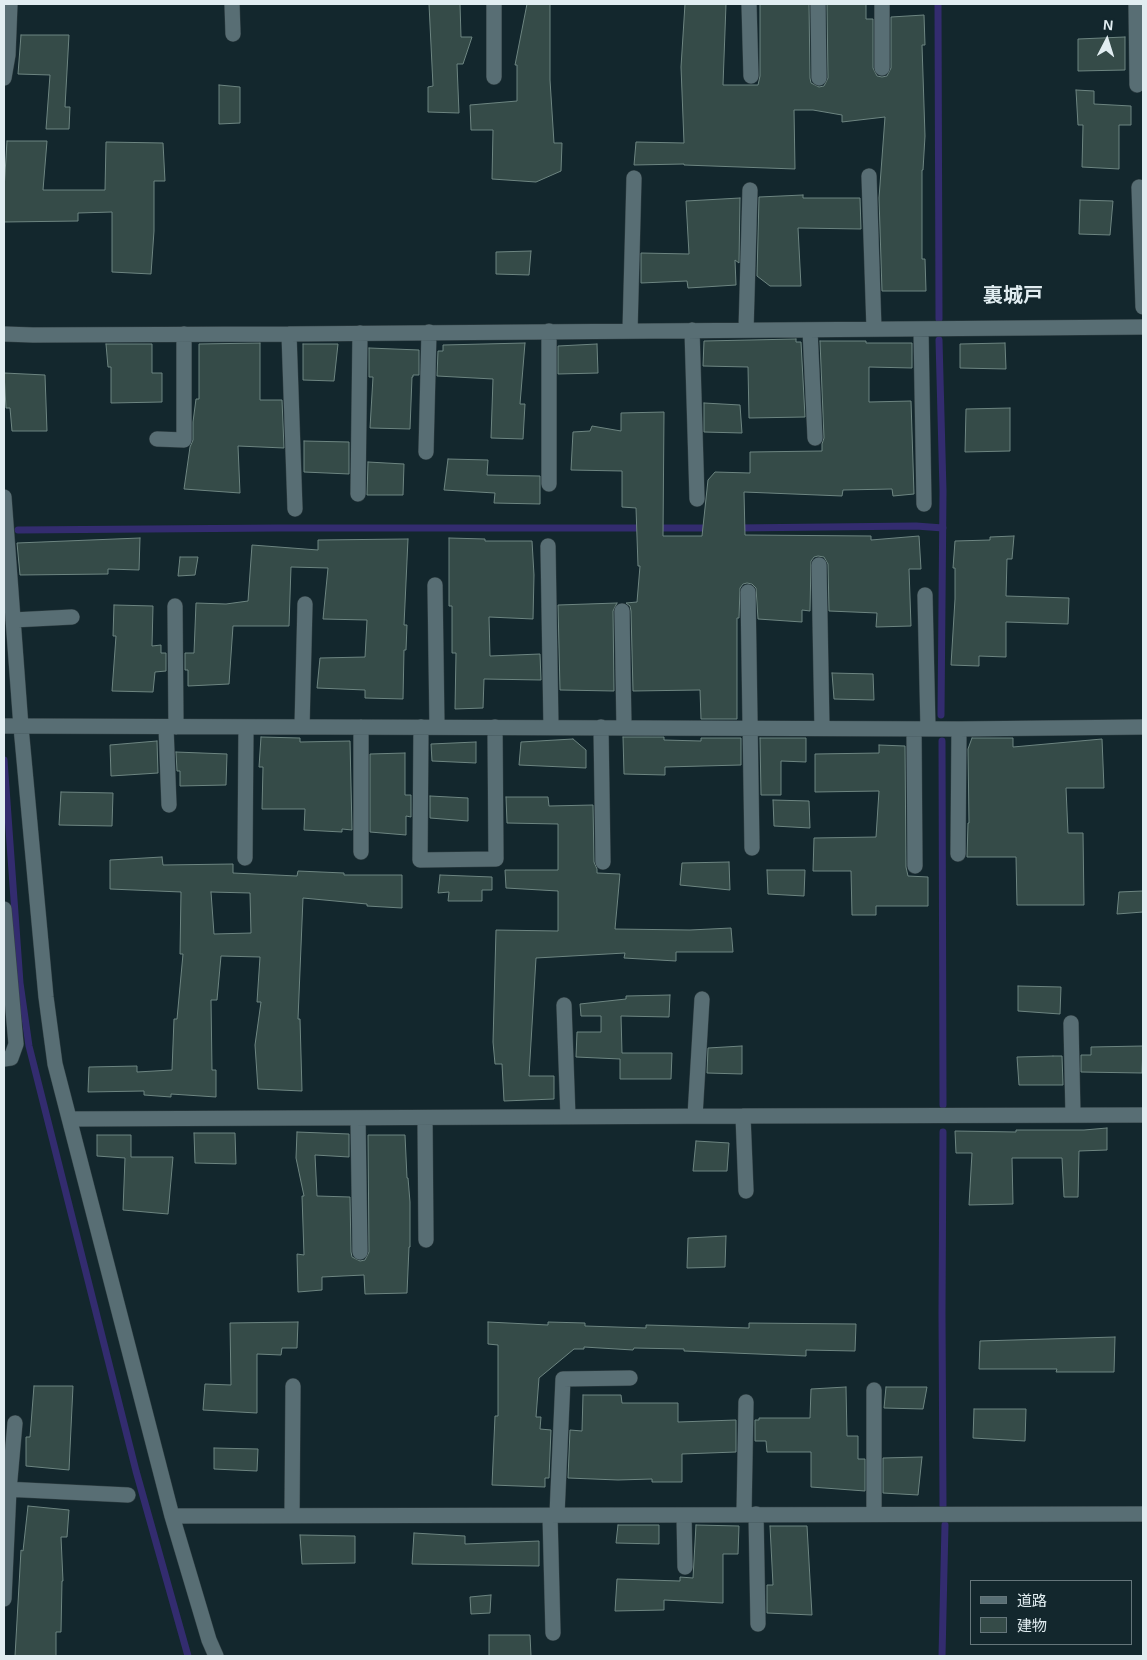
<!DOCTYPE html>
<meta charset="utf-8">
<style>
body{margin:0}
#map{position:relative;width:1147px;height:1660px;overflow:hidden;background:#13272d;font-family:Arial,"Noto Sans JP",sans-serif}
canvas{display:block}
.frame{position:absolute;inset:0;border:5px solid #e1edf1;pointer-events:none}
.legend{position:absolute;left:970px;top:1580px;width:162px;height:65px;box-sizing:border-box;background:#13272d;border:1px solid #65767b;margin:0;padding:6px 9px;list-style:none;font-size:15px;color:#e1edf1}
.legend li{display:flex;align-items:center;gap:10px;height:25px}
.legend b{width:25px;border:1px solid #65767b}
.north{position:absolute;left:1082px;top:15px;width:50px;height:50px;-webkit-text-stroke:4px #13272d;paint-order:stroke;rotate:5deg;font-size:14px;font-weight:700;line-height:20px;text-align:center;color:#e1edf1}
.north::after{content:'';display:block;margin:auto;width:18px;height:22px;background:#e1edf1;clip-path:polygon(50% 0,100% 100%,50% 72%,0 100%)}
</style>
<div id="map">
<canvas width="1147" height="1660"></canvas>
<div class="frame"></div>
<ul class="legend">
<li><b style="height:6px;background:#586e74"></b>道路</li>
<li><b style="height:14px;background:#354b48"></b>建物</li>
</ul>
<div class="north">N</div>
</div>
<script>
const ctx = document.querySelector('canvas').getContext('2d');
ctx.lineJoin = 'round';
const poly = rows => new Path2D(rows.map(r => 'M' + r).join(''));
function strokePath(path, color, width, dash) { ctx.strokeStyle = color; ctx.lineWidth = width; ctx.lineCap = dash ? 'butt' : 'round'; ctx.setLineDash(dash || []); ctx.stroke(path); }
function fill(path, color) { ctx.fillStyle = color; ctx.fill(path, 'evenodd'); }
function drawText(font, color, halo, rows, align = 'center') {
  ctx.font = font + ' Arial,"Noto Sans JP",sans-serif'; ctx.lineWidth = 5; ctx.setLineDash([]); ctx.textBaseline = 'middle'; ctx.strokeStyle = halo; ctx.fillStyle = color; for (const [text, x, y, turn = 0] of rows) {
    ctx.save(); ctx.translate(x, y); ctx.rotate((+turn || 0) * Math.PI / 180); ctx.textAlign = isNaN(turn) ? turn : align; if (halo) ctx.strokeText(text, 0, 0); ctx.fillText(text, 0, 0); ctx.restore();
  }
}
strokePath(poly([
 [938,4,939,319],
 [939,340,943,491,941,715],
 [656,528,710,528],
 [736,528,916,526,943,528],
 [18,530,278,528,645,528],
 [942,741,943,1105],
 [4,760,20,983,29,1046,136,1471,188,1656],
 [943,1132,942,1313,943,1506],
 [942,1656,945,1525]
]), '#332c6f', 7);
const building = poly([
 [429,4,460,4,461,37,472,37,463,64,457,64,459,113,428,112,428,87,433,86,429,4],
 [527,4,550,4,550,80,554,143,562,143,561,171,536,182,492,179,493,130,471,130,470,105,517,101,517,65,515,65,527,4],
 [685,4,726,4,723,85,758,85,760,76,760,4,809,4,810,78,811,83,819,87,824,86,828,78,827,4,866,4,866,19,873,19,873,68,877,76,882,77,887,76,891,68,891,17,924,15,925,45,922,45,925,136,923,170,922,170,922,259,925,259,926,291,882,291,879,198,885,117,842,122,842,115,813,110,794,110,795,169,684,165,684,164,634,165,636,142,684,143,681,67,685,4],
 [21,35,69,35,65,107,70,107,69,129,46,129,50,75,18,74,21,35],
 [1125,37,1125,70,1078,71,1078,39,1125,37],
 [219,85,240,87,240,123,219,124,219,85],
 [1076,90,1094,91,1094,104,1131,106,1131,125,1119,125,1119,169,1082,167,1083,125,1078,125,1076,90],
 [7,141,47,141,43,190,105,190,106,142,163,143,165,181,154,181,154,231,151,274,112,272,112,212,78,213,78,221,4,222,4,190,7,141],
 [803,195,803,198,860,198,861,229,798,228,801,286,770,286,757,276,759,197,803,195],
 [740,198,739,263,735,260,736,285,688,288,687,281,641,283,641,253,689,254,686,201,740,198],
 [1080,200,1113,201,1110,235,1079,234,1080,200],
 [531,251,529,275,496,274,496,252,531,251],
 [796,339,796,342,801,342,805,417,749,418,748,367,703,366,704,341,796,339],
 [820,341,866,341,866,343,912,343,912,368,869,367,869,402,911,401,914,494,893,496,892,489,843,490,842,496,744,492,745,535,871,536,871,540,919,536,921,569,909,569,911,626,876,627,877,613,829,611,828,564,824,557,818,556,814,557,811,561,810,611,802,610,802,622,758,619,756,588,752,584,747,583,743,584,740,588,739,618,737,618,737,719,701,719,700,690,633,691,631,611,630,606,626,603,637,602,640,566,638,566,636,508,622,507,622,471,571,470,573,432,590,431,592,426,621,431,621,413,664,412,663,536,702,536,708,480,715,472,750,473,750,452,822,451,822,444,824,438,820,341],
 [260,343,260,400,282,400,284,448,238,446,240,493,184,489,190,447,193,440,193,422,196,399,199,399,199,344,260,343],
 [525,343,520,404,525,404,523,439,491,438,493,379,437,376,438,351,443,351,443,345,525,343],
 [1005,343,1006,369,960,368,960,344,1005,343],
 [106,344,152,344,152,373,162,373,162,402,111,403,111,367,108,367,106,344],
 [303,344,338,344,334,381,303,380,303,344],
 [597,344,598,373,558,374,558,346,597,344],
 [369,348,419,350,419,375,413,375,413,377,412,377,410,429,370,428,373,377,369,377,369,348],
 [4,373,45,375,47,431,12,431,10,408,6,408,4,373],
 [704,403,740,405,742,433,704,432,704,403],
 [1010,408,1010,451,965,452,966,409,1010,408],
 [304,441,349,442,349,474,304,472,304,441],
 [448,459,488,460,487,475,540,476,540,504,494,503,495,493,444,490,448,459],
 [368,462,404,464,403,495,367,495,368,462],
 [1014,536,1012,559,1007,559,1006,596,1069,598,1068,624,1006,622,1006,657,979,656,979,666,951,665,955,599,955,568,953,568,955,541,990,540,990,537,1014,536],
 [140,538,139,570,108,569,108,574,20,575,17,543,140,538],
 [449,538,485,539,485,541,532,541,534,575,533,619,489,617,490,656,540,654,541,680,484,679,483,708,455,709,456,653,452,653,452,606,449,606,449,538],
 [408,539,404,625,407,625,406,650,404,650,403,699,365,698,365,690,317,688,320,658,365,657,367,620,323,619,328,568,291,567,289,626,233,626,229,684,188,686,188,670,185,670,185,653,194,653,196,603,226,604,248,601,252,545,318,550,318,540,408,539],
 [180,557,198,557,195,575,178,576,180,557],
 [617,603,613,611,614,691,560,690,558,605,617,603],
 [114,605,153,606,152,646,161,645,161,653,166,653,166,671,155,672,153,692,112,691,116,636,113,636,114,605],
 [832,673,873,674,874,700,834,699,832,673],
 [261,737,300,738,300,742,350,741,352,830,342,829,342,832,304,830,305,809,262,809,263,767,259,767,261,737],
 [623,737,664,737,664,740,701,741,701,738,741,738,741,765,665,767,665,775,624,774,623,737],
 [760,738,806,738,806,762,781,761,781,795,761,795,760,738],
 [972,738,1013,738,1013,747,1102,739,1104,788,1066,788,1068,833,1083,833,1084,905,1017,905,1016,857,967,857,968,823,969,823,968,749,972,738],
 [573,739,586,750,586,768,519,765,521,742,573,739],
 [157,741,158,773,111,776,110,745,157,741],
 [476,742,476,763,432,761,431,744,476,742],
 [879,745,905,746,906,867,908,876,928,877,928,906,876,906,876,915,852,915,851,871,813,871,814,838,876,837,879,791,815,792,815,754,879,753,879,745],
 [176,752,227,754,226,785,180,786,180,771,177,771,176,752],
 [405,753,405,795,411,795,411,817,406,816,406,835,370,832,370,754,405,753],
 [61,792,113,793,112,826,59,825,61,792],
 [430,796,468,798,468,821,430,818,430,796],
 [506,797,548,797,549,806,593,805,594,862,597,869,597,873,620,874,615,929,690,930,731,928,733,952,676,952,676,961,624,958,625,953,536,958,529,1076,554,1076,554,1099,504,1101,502,1064,495,1064,493,1042,496,930,558,931,558,891,506,888,505,870,558,870,558,824,507,823,506,797],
 [773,800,809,801,810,828,774,826,773,800],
 [162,857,163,865,233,864,233,873,297,876,298,871,344,873,344,875,402,875,402,908,367,906,367,904,303,898,298,1019,300,1019,302,1091,258,1089,255,1045,261,1002,257,1002,260,957,221,956,217,1000,211,1000,212,1070,216,1070,216,1097,171,1094,171,1097,144,1095,144,1091,88,1092,89,1067,137,1066,137,1072,172,1070,174,1019,177,1019,183,954,180,954,181,892,110,889,110,860,162,857],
 [211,892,250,893,251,933,214,934,211,892],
 [729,862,730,890,680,885,682,863,729,862],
 [767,870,805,870,804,896,768,894,767,870],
 [440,875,492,877,492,890,482,890,482,901,448,901,449,892,438,893,440,875],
 [1143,891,1143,912,1117,914,1119,892,1143,891],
 [1018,986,1061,987,1060,1014,1018,1011,1018,986],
 [670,995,669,1017,621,1016,622,1053,672,1053,671,1079,620,1079,620,1059,576,1057,577,1032,601,1032,601,1016,581,1016,580,1004,626,999,626,996,670,995],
 [742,1046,742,1074,707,1073,708,1048,742,1046],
 [1143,1046,1142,1073,1081,1072,1081,1055,1091,1055,1091,1047,1143,1046],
 [1053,1056,1062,1056,1063,1085,1019,1085,1017,1057,1053,1056],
 [1107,1128,1107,1150,1079,1151,1078,1197,1064,1197,1062,1158,1012,1158,1013,1204,969,1205,972,1153,956,1153,955,1131,1016,1132,1016,1130,1084,1130,1107,1128],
 [297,1132,349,1134,349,1157,315,1155,317,1196,350,1197,351,1252,352,1257,360,1261,365,1260,369,1252,368,1135,405,1135,407,1178,408,1178,410,1202,410,1247,409,1247,407,1293,365,1294,364,1275,322,1277,322,1290,298,1292,297,1254,304,1255,302,1196,304,1196,296,1158,297,1132],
 [194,1133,235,1133,236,1164,195,1163,194,1133],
 [97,1135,131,1135,131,1157,173,1157,168,1214,123,1210,125,1158,97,1156,97,1135],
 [696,1141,729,1143,727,1171,693,1171,696,1141],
 [726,1236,725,1267,687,1268,688,1238,726,1236],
 [298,1322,297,1348,282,1348,281,1355,257,1354,257,1413,203,1410,205,1384,231,1385,230,1323,298,1322],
 [488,1322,548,1325,548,1322,585,1323,585,1326,646,1328,646,1325,749,1328,749,1323,856,1324,855,1351,806,1350,806,1356,684,1351,684,1349,634,1348,633,1350,584,1347,584,1349,574,1349,539,1378,536,1417,541,1417,540,1429,551,1430,549,1478,545,1478,545,1487,492,1485,495,1416,498,1416,498,1345,488,1344,488,1322],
 [1115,1337,1114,1372,1056,1372,1057,1369,979,1369,980,1341,1115,1337],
 [34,1386,73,1386,69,1470,26,1466,26,1437,30,1437,34,1386],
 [846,1387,847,1436,858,1436,858,1459,865,1459,865,1491,811,1487,811,1452,767,1452,766,1441,755,1441,755,1420,759,1420,759,1418,810,1418,811,1389,846,1387],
 [886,1387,927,1387,923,1409,884,1408,886,1387],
 [583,1395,621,1395,622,1403,678,1403,678,1422,736,1420,736,1452,682,1454,682,1482,652,1482,652,1479,618,1480,568,1478,570,1430,582,1431,583,1395],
 [974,1409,1026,1409,1025,1441,973,1438,974,1409],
 [214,1448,258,1449,257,1471,214,1469,214,1448],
 [922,1457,918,1495,883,1493,883,1458,922,1457],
 [28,1506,69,1510,67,1537,61,1537,63,1581,62,1581,61,1632,56,1632,56,1656,15,1656,21,1550,23,1551,28,1506],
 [618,1525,659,1525,659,1544,616,1543,618,1525],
 [696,1525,739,1526,738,1554,723,1554,723,1603,664,1600,664,1610,615,1611,617,1579,680,1581,680,1577,693,1578,696,1525],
 [770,1526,807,1526,812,1615,767,1613,767,1585,773,1585,770,1526],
 [414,1533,465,1536,465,1544,539,1541,539,1566,412,1564,414,1533],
 [300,1535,355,1536,355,1563,302,1564,300,1535],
 [491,1595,490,1613,471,1614,470,1597,491,1595],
 [489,1635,530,1635,531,1656,489,1656,489,1635]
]);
fill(building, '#354b48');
strokePath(building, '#6d8581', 1);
const street = poly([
 [232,4,233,34],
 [494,4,494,77],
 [749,4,751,76],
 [818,4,819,78],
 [882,4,882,68],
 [1136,4,1137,85],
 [4,78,8,55,10,4],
 [869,176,874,329],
 [1139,187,1143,307],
 [921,329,924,504],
 [692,330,697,499],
 [746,330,750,190],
 [810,330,815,438],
 [549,331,549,484],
 [630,331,634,178],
 [4,334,33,335,289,334,1143,327],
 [289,334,295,509],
 [157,439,184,440,184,334],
 [426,452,429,332],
 [358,494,360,333],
 [4,497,21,727,46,997,55,1064,172,1516,209,1640,216,1656],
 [548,546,551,727],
 [819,565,822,728],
 [435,585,437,727],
 [748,592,752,848],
 [925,595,928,729],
 [175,606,176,727],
 [622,611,624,727],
 [13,620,72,617],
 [4,726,959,729,1143,727],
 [166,727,169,805],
 [302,727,305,604],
 [361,727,361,852],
 [421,727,420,860,496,859,495,727],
 [601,727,603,862],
 [914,729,915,866],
 [958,854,959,729],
 [245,858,246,727],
 [4,909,16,1044,11,1058,4,1059],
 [564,1005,568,1117],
 [1071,1023,1073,1115],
 [695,1116,702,999],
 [743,1116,746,1191],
 [358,1118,360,1252],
 [425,1118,426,1240],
 [70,1119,743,1116,1143,1115],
 [4,1489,128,1495],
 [557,1514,563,1379,630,1378],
 [744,1514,746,1402],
 [756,1514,758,1624],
 [874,1514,874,1390],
 [292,1515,293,1386],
 [550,1515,553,1633],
 [684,1515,685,1567],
 [172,1516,1143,1514],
 [4,1599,9,1490,15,1423]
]);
strokePath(street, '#324145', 16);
strokePath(street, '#586e74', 15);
drawText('bold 20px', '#e1edf1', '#13272d', [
 ["裏城戸",1013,296]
]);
</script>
